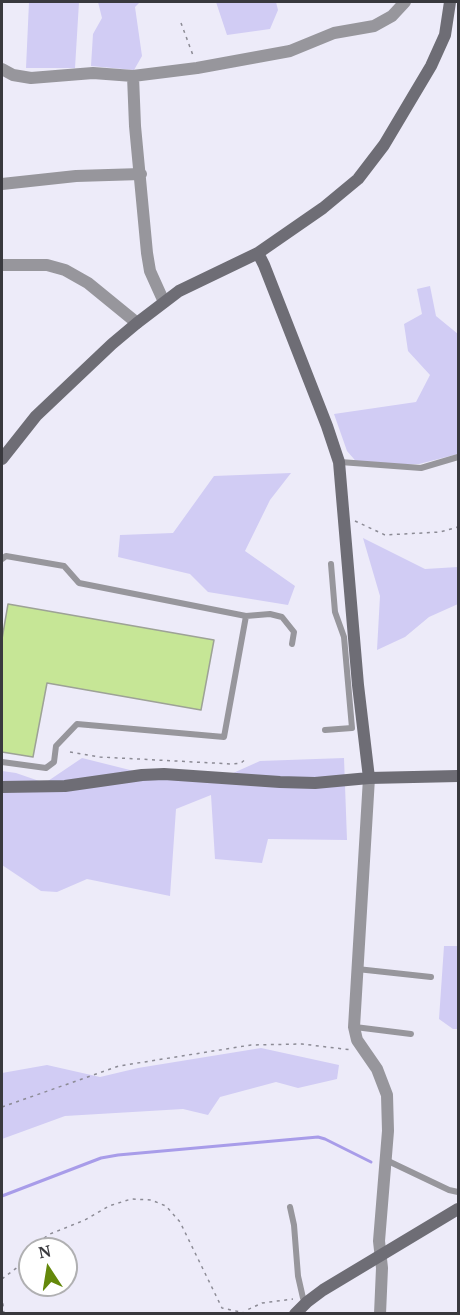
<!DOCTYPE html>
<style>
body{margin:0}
#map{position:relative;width:460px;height:1315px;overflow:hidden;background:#edebf9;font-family:"PT Serif",serif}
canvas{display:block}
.frame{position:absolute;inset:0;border:3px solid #39393e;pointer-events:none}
.north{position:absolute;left:18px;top:1237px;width:60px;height:60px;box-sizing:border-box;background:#fff;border:2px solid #b0b0b2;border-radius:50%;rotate:348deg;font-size:16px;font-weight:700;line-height:24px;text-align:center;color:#39393e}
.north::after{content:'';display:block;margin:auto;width:21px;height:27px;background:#64880b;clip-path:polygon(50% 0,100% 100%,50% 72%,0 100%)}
</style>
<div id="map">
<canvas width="460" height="1315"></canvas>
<div class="frame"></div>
<div class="north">N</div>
</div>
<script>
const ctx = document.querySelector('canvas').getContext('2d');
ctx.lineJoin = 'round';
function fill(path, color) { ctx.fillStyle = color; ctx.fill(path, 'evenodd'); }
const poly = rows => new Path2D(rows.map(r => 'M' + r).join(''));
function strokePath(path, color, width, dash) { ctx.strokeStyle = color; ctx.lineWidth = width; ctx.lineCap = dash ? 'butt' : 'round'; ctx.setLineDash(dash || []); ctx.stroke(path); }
fill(poly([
 [29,2,79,2,75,68,26,68],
 [98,2,140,2,135,7,142,56,134,70,91,66,93,34,102,18],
 [216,2,276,2,278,10,270,29,227,35],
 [430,286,436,316,458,334,458,454,419,464,360,466,347,451,334,414,416,402,430,375,408,351,404,324,422,314,417,289],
 [291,473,270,500,245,551,295,586,288,605,208,592,190,574,118,557,120,535,173,533,214,476],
 [363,538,425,569,458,567,458,604,429,617,405,637,377,650,380,596],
 [82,758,134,771,231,774,260,761,344,758,347,840,268,839,262,863,215,859,211,795,176,809,170,896,87,879,57,892,41,891,2,865,2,771,16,773,45,783],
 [444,946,458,946,458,1029,453,1029,439,1019],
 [261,1048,339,1065,337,1079,298,1088,276,1082,220,1097,208,1115,183,1109,65,1116,2,1139,2,1073,47,1065,100,1077,138,1068]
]), '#d1ccf4');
strokePath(poly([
 [2,1196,101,1158,118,1155,318,1137,325,1139,371,1162]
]), '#a89ce9', 3);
const building = poly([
 [8,604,214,640,201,710,47,683,33,757,2,752,2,639,8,604]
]);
fill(building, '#c6e696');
strokePath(building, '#9da296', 1.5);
strokePath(poly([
 [181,23,194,58],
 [355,521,385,535,440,532,458,527],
 [70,752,100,757,232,764,241,763,247,758],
 [2,1107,119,1066,251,1045,302,1044,352,1050],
 [34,1249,41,1240,50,1234,85,1220,109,1206,131,1199,151,1200,166,1206,180,1222,222,1308,245,1313,247,1310,262,1303,293,1299],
 [2,1279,23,1263,30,1254],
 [2,1296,4,1314]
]), '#8c8b95', 1.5, [3, 4.5]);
strokePath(poly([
 [340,462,421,468,458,457],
 [2,559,6,556,64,566,79,583,246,616,224,737,77,724,56,746,54,762,46,768,2,762],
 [246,616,270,614,282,617,294,632,292,644],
 [325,730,352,728,344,637,335,612,331,564],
 [357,969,431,977],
 [355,1027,411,1034],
 [386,1160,449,1190,458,1192],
 [290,1207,294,1225,298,1276,303,1298,307,1302]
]), '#97969c', 6);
strokePath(poly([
 [2,69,13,75,31,78,93,73,133,76,197,68,290,51,334,33,374,26,392,16,405,2],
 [133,76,135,126,147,253,150,271,164,302],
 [2,184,76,176,141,174],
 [2,265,47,265,65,270,88,283,137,323],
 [369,778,354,1027,357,1040,377,1069,387,1095,388,1131,379,1241,382,1268,380,1314]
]), '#97969c', 12);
strokePath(poly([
 [258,253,264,265,327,426,339,462,358,685,369,778],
 [2,459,36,416,112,344,137,323,179,291,258,253,323,208,358,179,384,145,431,66,445,35,450,2],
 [2,787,65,786,142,775,164,774,280,782,315,783,369,778,458,776],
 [295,1314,307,1302,323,1290,458,1209]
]), '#6e6d75', 12);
</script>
